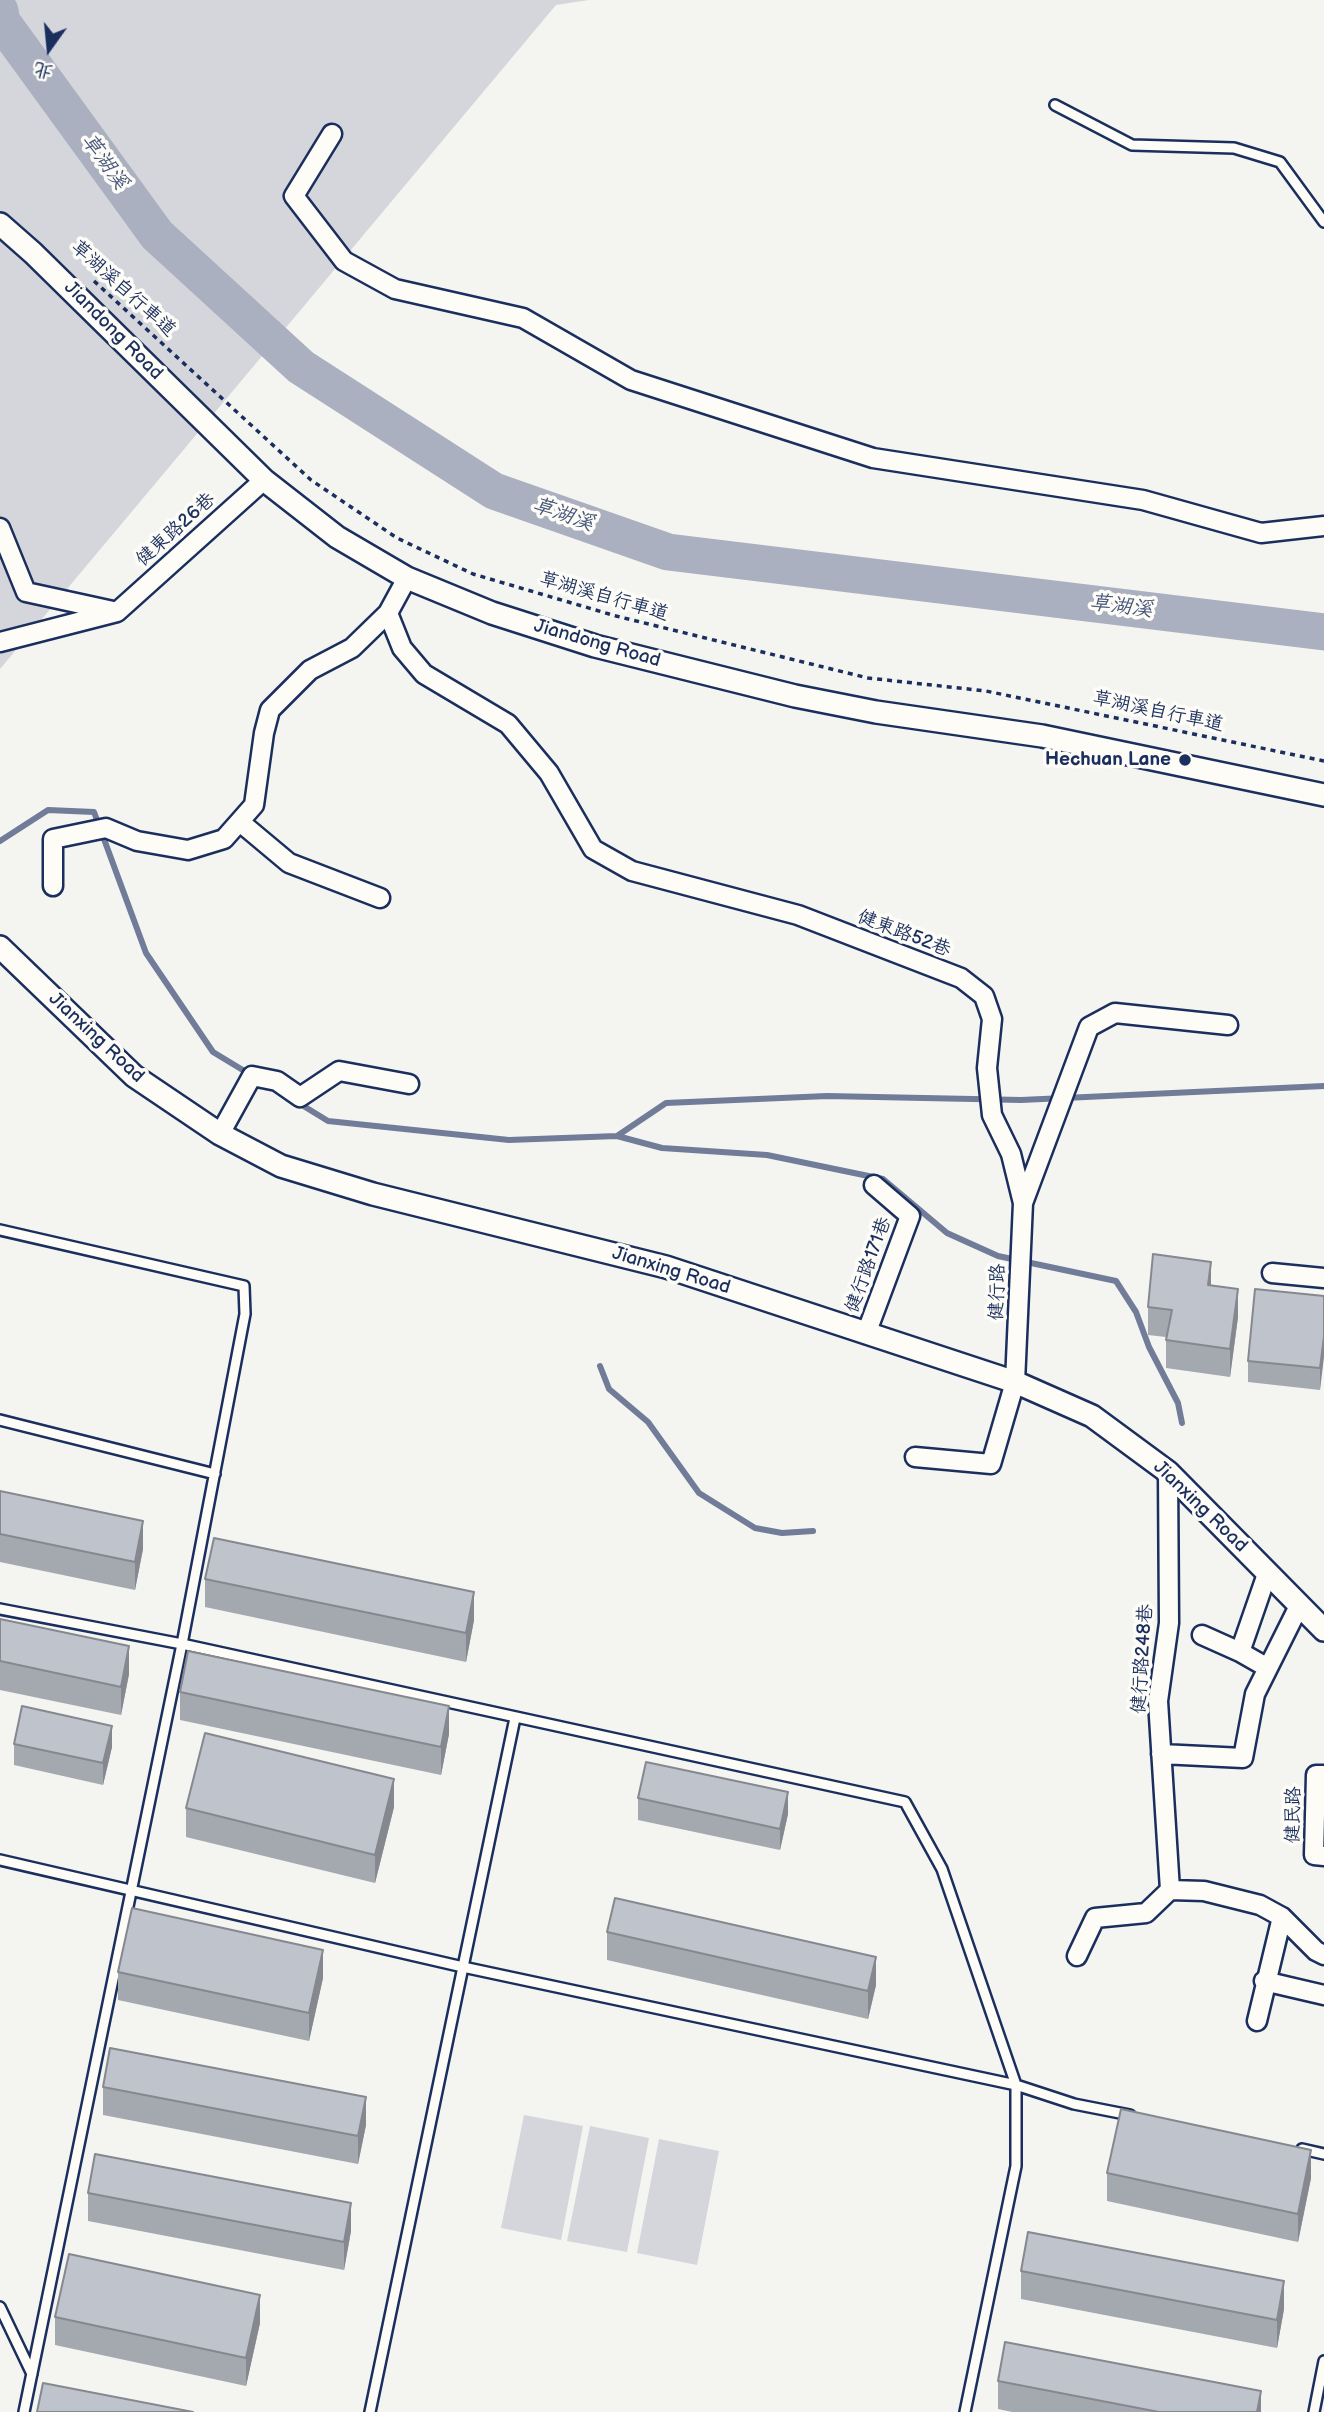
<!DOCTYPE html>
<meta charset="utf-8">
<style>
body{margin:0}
#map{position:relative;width:1324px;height:2412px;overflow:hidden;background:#f4f4f1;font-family:"Balsamiq Sans","LXGW WenKai TC",sans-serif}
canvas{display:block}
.north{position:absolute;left:14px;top:14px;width:70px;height:70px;-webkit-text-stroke:5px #fdfcf7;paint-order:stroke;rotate:195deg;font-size:19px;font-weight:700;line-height:28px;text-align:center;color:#1b2f5e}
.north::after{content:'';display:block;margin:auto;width:24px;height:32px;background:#1b2f5e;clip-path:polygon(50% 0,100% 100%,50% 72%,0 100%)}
</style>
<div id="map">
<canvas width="1324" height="2412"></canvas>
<div class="north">北</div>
</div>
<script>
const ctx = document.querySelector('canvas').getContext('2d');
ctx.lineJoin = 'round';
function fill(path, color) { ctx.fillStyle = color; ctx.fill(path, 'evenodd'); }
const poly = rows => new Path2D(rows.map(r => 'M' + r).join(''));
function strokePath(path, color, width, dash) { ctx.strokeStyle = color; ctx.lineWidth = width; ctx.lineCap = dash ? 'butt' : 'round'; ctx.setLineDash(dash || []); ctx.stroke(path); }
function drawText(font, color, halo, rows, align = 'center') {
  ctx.font = font + ' "Balsamiq Sans","LXGW WenKai TC",sans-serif'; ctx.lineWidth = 7; ctx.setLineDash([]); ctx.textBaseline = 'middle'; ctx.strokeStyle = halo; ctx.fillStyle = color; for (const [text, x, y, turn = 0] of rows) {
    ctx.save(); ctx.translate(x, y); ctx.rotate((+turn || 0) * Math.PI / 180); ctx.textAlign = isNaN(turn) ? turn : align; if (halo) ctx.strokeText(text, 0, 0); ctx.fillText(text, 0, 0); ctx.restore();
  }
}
fill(poly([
 [0,0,589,0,556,5,0,669],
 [524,2115,583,2126,561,2240,501,2228],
 [590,2126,649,2138,627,2252,567,2241],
 [659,2139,719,2151,697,2265,637,2253]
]), '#d4d6db');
strokePath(poly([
 [0,841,48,810,94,812,146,953,213,1052,251,1075],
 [297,1102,328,1121,509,1140,617,1136,666,1103,827,1096,1021,1100,1324,1086],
 [617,1136,662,1148,767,1155,883,1179,947,1233,998,1256,1116,1281,1136,1312,1149,1347,1178,1403,1182,1423],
 [600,1366,609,1389,648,1422,699,1493,755,1528,782,1533,813,1531]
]), '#717c98', 6);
strokePath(poly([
 [0,11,2,22,157,235,301,367,494,491,668,552,1324,632]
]), '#aab0bf', 37);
const service = poly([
 [1055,105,1132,145,1234,148,1280,162,1324,222],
 [0,1230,244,1286,245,1314,182,1644,24,2412],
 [0,1420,215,1474],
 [0,1609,182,1644,905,1802,942,1869,1016,2085,1016,2166,965,2412],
 [0,1860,463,1967,1016,2085,1074,2104,1130,2115],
 [1302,2149,1324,2154],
 [0,2307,32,2374],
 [370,2412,515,1718],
 [1314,2412,1324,2361]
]);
const minor = poly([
 [332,134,294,196,344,261,395,289,523,318,631,380,873,458,1143,500,1261,533,1324,526],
 [0,528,26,592,113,611],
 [388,613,402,648,424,674,508,724,549,773,593,849,632,871,798,915,961,978,984,996,992,1019,987,1068,992,1115,1011,1154,1023,1203,1015,1382,991,1464,915,1457],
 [0,642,117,612,264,480],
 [240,822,289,863,380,898],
 [53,886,53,839,106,828,137,841,188,850,224,839,254,805,264,733,270,710,310,670,352,648,388,613,407,578],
 [220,1134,252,1076,277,1081,300,1097,339,1071,409,1084],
 [1023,1203,1089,1027,1115,1013,1228,1025],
 [1272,1273,1324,1278],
 [866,1334,910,1216,874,1185],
 [1168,1472,1169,1623,1158,1701,1170,1890],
 [1202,1635,1240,1652,1268,1668],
 [1240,1652,1267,1574],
 [1161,1754,1243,1758,1255,1694,1299,1606],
 [1324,1775,1316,1775,1314,1855,1324,1856],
 [1077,1956,1095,1918,1146,1913,1170,1890,1204,1891,1260,1905,1282,1917,1316,1951,1324,1955],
 [1264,1981,1324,1995],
 [1257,2021,1282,1917]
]);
const tertiary = poly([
 [0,224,33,253,264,480,337,537,407,578,492,613,595,646,795,696,876,712,1042,736,1324,795],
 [0,947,134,1076,220,1134,281,1166,373,1194,666,1267,1015,1382,1092,1416,1168,1472,1324,1630]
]);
strokePath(service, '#1b2f5e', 14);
strokePath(minor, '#1b2f5e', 23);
strokePath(tertiary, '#1b2f5e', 26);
strokePath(poly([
 [94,281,311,480,397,538,473,574,616,616,868,678,986,691,1324,761]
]), '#1b2f5e', 3.5, [5, 5]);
strokePath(service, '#fdfcf7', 9);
strokePath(minor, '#fdfcf7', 18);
strokePath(tertiary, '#fdfcf7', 21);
fill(poly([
 [1211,1285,1238,1317,1230,1377,1166,1368,1166,1337,1148,1335,1148,1307],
 [1324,1296,1320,1390,1248,1382,1248,1361],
 [0,1491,143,1549,135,1590,0,1562],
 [205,1579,474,1620,466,1662,205,1607],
 [0,1619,129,1674,121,1715,0,1690],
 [180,1692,449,1734,441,1775,180,1720],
 [14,1744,112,1747,103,1785,14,1765],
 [638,1798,788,1814,780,1850,638,1820],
 [394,1807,375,1883,186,1837,186,1808],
 [607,1932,876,1985,868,2019,607,1960],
 [118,1972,323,1978,309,2041,118,2000],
 [103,2087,366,2125,358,2164,103,2115],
 [1107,2173,1311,2178,1298,2242,1107,2201],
 [88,2193,351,2231,344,2270,88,2221],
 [1021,2271,1284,2309,1277,2348,1021,2299],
 [55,2317,260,2323,246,2386,55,2345],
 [998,2381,1261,2412,1012,2412,998,2409]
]), '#a4a8af');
fill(poly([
 [1211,1262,1211,1290,1208,1285],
 [1238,1289,1238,1317,1230,1377,1230,1349],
 [1324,1336,1324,1357,1320,1390,1320,1368],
 [143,1521,143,1549,135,1590,135,1562],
 [474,1592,474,1620,466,1662,466,1633],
 [129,1646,129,1674,121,1715,121,1687],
 [449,1706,449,1734,441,1775,441,1747],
 [112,1726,112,1747,103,1785,103,1763],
 [394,1779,394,1807,375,1883,375,1855],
 [788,1792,788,1814,780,1850,780,1829],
 [323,1950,323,1978,309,2041,309,2013],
 [876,1957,876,1985,868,2019,868,1991],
 [366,2097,366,2125,358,2164,358,2136],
 [1311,2150,1311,2178,1298,2242,1298,2214],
 [351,2203,351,2231,344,2270,344,2242],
 [1284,2281,1284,2309,1277,2348,1277,2320],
 [260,2295,260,2323,246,2386,246,2358],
 [1261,2391,1261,2412,1257,2412]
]), '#86888f');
const building = poly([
 [1153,1254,1211,1262,1208,1285,1238,1289,1230,1349,1166,1340,1172,1310,1148,1307,1153,1254],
 [1255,1289,1324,1296,1324,1336,1320,1368,1248,1361,1255,1289],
 [0,1491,143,1521,135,1562,0,1534,0,1491],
 [214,1538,474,1592,466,1633,205,1579,214,1538],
 [0,1619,129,1646,121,1687,0,1661,0,1619],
 [188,1651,449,1706,441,1747,180,1692,188,1651],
 [22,1706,112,1726,103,1763,14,1744,22,1706],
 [205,1733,394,1779,375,1855,186,1808,205,1733],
 [646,1762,788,1792,780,1829,638,1798,646,1762],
 [615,1898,876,1957,868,1991,607,1932,615,1898],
 [132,1908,323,1950,309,2013,118,1972,132,1908],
 [110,2048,366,2097,358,2136,103,2087,110,2048],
 [1121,2109,1311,2150,1298,2214,1107,2173,1121,2109],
 [95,2154,351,2203,344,2242,88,2193,95,2154],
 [1028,2232,1284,2281,1277,2320,1021,2271,1028,2232],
 [69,2254,260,2295,246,2358,55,2317,69,2254],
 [1005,2342,1261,2391,1257,2412,1159,2412,998,2381,1005,2342],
 [43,2383,193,2412,37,2412,43,2383]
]);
fill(building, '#bfc3cc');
strokePath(building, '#86888f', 2);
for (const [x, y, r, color] of [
 [1185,760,7,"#1b2f5e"]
]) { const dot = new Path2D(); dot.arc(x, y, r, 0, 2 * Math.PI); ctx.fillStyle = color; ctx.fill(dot); strokePath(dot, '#fdfcf7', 2.5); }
drawText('19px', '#1b2f5e', '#fdfcf7', [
 ["草湖溪自行車道",123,289,42],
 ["Jiandong Road",113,331,45],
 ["健東路26巷",176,530,-42],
 ["草湖溪自行車道",604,597,16],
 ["Jiandong Road",597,644,16],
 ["草湖溪自行車道",1158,712,12],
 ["健東路52巷",904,934,21],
 ["Jianxing Road",96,1038,43],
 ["健行路171巷",869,1265,-70],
 ["Jianxing Road",671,1271,17],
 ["健行路",998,1292,-88],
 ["Jianxing Road",1200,1507,44],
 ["健行路248巷",1143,1659,-86],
 ["健民路",1294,1815,-89]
]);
drawText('bold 19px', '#1b2f5e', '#fdfcf7', [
 ["Hechuan Lane",1171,760]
], 'right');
drawText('italic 21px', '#46567b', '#fdfcf7', [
 ["草湖溪",104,162,54],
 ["草湖溪",563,515,19],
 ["草湖溪",1121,607,7]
]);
</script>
